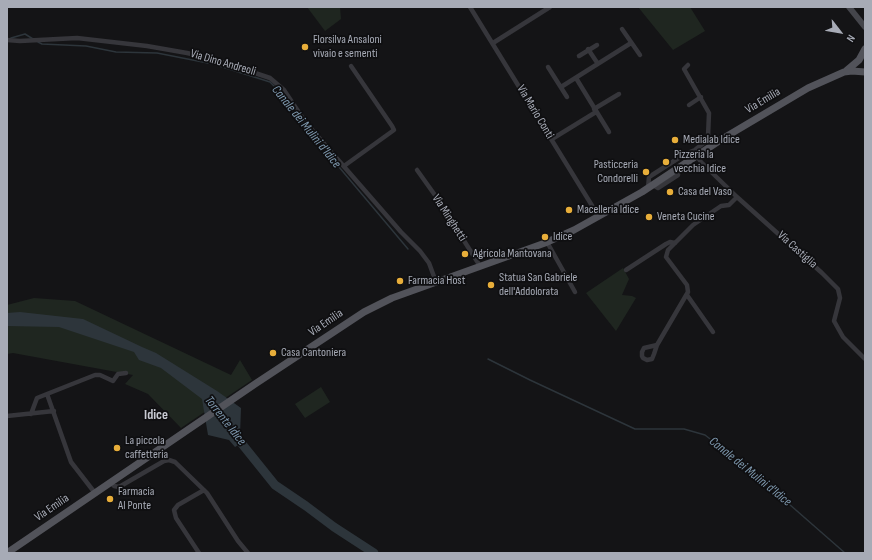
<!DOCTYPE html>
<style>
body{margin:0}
#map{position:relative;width:872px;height:560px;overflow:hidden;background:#141416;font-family:"Sofia Sans Condensed",sans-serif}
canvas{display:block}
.frame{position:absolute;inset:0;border:8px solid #a7abb6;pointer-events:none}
.north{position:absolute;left:820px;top:12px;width:40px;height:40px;-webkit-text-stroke:3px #0f0f11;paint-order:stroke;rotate:121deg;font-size:11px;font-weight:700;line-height:16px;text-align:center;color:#a7abb6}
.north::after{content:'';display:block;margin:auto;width:14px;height:18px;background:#a7abb6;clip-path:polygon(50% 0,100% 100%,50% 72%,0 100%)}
</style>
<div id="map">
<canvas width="872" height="560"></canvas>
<div class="frame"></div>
<div class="north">N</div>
</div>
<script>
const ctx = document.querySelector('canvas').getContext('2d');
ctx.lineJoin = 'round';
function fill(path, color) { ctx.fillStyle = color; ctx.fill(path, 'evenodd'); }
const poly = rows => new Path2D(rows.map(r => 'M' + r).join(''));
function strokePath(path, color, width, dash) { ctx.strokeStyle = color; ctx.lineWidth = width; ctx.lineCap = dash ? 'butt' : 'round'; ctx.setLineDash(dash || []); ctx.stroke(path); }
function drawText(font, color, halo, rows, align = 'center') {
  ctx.font = font + ' "Sofia Sans Condensed",sans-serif'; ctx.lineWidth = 3.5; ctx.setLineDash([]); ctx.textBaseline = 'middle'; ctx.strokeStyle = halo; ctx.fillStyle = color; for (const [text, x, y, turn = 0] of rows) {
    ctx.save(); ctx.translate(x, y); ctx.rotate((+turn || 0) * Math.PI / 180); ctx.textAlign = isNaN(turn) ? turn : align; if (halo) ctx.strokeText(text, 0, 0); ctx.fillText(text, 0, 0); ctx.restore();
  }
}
fill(poly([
 [307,7,340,7,341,19,325,31],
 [638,7,690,7,705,31,673,50],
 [623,268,629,279,622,295,632,296,636,298,616,331,586,293],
 [34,298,75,301,231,375,240,360,252,380,181,428,148,394,125,384,133,375,13,353,7,354,7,305],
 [321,387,330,402,305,418,295,404]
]), '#1f2620');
fill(poly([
 [20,312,83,319,142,347,156,353,217,391,241,408,240,435,244,441,235,447,229,440,208,435,202,399,161,368,139,360,134,352,59,327,7,326,7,313]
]), '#2d353b');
strokePath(poly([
 [11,38,25,34,33,39],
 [38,42,42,44,86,46,116,52,157,53,213,64,270,82,282,94,291,110,408,249],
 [488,359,530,380,635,429,684,429,705,435,749,469,845,553]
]), '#2d353b', 1.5);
strokePath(poly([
 [234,434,275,485,306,506,334,527,374,553]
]), '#2d353b', 9);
strokePath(poly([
 [470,7,599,217],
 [622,29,640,55],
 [7,40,20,41,77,38,147,46,187,53,210,58,270,78,284,90,304,120,313,131,401,232,420,251,429,263,436,282],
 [493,43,550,7],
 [588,49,598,64],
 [579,56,597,45],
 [688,65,684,69,709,113,708,137,705,142,696,149,695,152,697,156,701,162,737,197,822,273,838,289,840,298,834,321,843,337,865,359],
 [548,67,567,97],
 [576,78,609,132],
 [561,87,631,43],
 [689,105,701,97],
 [594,109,619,94],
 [552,139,596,112],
 [344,166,394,130,392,126,351,66],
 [417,170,437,198,480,266],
 [653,185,658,188,678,175,678,169],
 [648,188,649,177,685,154,695,150],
 [547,242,575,292],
 [626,270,666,244,670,242,675,243],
 [687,295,713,332],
 [657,345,654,354,652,359,647,360,643,358,642,356,642,352,644,348,657,345,688,292,687,285,666,257,668,250,693,225,721,206,729,205,737,197],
 [47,394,71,462,95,493],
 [31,414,37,398,47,394,95,375,100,375,113,381,118,374,126,373],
 [7,416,54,411],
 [110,482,114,486,119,487,164,461,169,460,175,462,207,493,238,541,248,553],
 [199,553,176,518,174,510,178,505,204,490]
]), '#36363b', 4.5);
strokePath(poly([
 [849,7,865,27]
]), '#44454b', 6);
strokePath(poly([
 [846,71,859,60,865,49],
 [7,553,255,384,364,312,392,298,545,243,574,230,642,192,722,139,808,88,844,72,852,71,865,72]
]), '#52535a', 7);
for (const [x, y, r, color] of [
 [305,47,4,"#e8ae3a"],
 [675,140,4,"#e8ae3a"],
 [666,162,4,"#e8ae3a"],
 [646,172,4,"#e8ae3a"],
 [670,192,4,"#e8ae3a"],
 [569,210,4,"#e8ae3a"],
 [649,217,4,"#e8ae3a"],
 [545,237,4,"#e8ae3a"],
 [465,254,4,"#e8ae3a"],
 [400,281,4,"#e8ae3a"],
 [491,285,4,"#e8ae3a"],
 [273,353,4,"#e8ae3a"],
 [117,448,4,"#e8ae3a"],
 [110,499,4,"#e8ae3a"]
]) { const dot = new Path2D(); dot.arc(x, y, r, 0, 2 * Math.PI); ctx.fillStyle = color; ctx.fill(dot); strokePath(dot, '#0f0f11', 1.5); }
drawText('12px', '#a7abb6', '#0f0f11', [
 ["Florsilva Ansaloni",313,40],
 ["vivaio e sementi",313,54],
 ["Medialab Idice",683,140],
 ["Pizzeria la",674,155],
 ["vecchia Idice",674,169],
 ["Pasticceria",638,165,"right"],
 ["Condorelli",638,179,"right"],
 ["Casa del Vaso",678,192],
 ["Macelleria Idice",577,210],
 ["Veneta Cucine",657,217],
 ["Idice",553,237],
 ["Agricola Mantovana",473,254],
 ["Statua San Gabriele",499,278],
 ["dell'Addolorata",499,292],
 ["Farmacia Host",408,281],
 ["Casa Cantoniera",281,353],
 ["La piccola",125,441],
 ["caffetteria",125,455],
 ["Farmacia",118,492],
 ["Al Ponte",118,506]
], 'left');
drawText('12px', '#a7abb6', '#0f0f11', [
 ["Via Dino Andreoli",223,63,16],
 ["Via Emilia",763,101,-31],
 ["Via Mario Conti",535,112,59],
 ["Via Minghetti",449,218,57],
 ["Via Castiglia",797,250,42],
 ["Via Emilia",326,323,-34],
 ["Via Emilia",52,508,-34]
]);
drawText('italic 13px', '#7f99af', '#0f0f11', [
 ["Canale dei Mulini d'Idice",306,127,51],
 ["Torrente Idice",225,421,52],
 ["Canale dei Mulini d'Idice",750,472,39]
]);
drawText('bold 14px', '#c8cad2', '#0f0f11', [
 ["Idice",156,415]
]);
</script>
